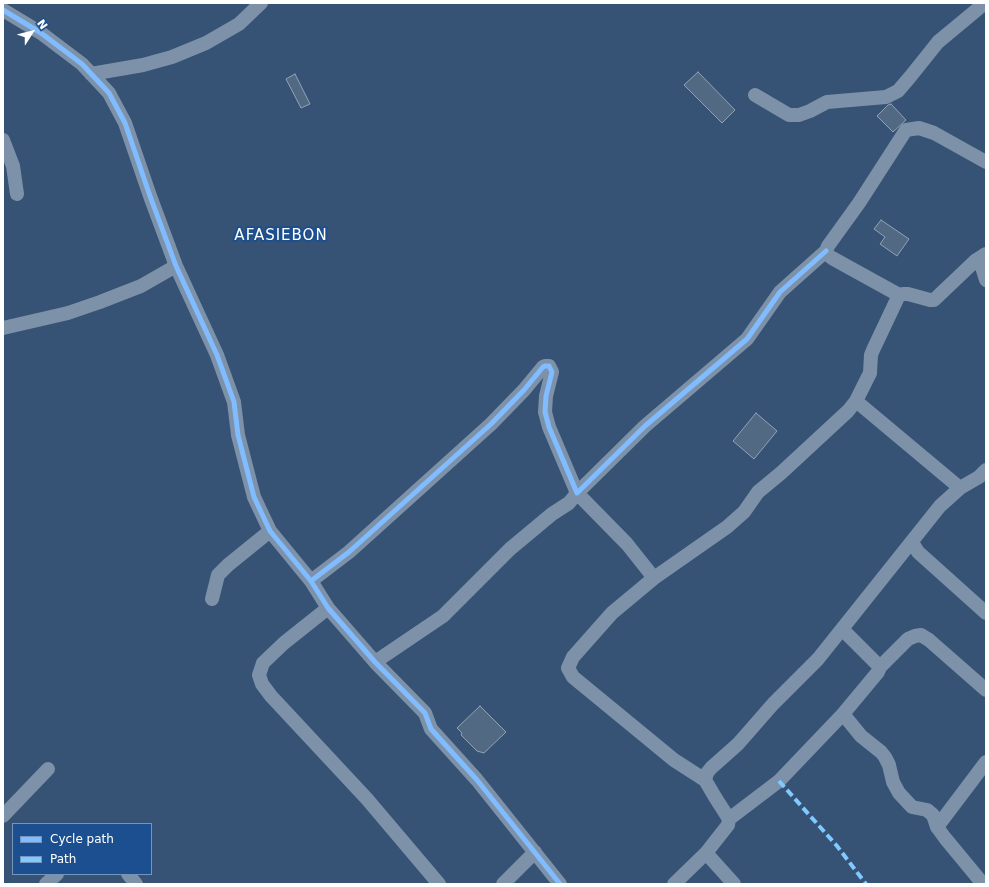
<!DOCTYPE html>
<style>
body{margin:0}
#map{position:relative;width:989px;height:887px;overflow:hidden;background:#365274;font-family:"DejaVu Sans",sans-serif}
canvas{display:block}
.frame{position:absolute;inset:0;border:4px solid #fff;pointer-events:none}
.legend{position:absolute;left:12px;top:823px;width:140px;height:52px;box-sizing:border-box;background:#1b4f8f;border:1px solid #7695bc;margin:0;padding:5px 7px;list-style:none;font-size:12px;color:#fff}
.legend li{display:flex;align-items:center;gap:8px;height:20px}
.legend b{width:20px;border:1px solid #7695bc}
.north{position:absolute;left:12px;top:12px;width:40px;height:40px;-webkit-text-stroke:3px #1b4f8f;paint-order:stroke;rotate:54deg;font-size:11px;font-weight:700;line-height:16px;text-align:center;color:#fff}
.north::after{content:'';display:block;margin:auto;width:14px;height:18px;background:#fff;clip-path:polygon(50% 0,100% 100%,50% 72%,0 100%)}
</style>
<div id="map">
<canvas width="989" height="887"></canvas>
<div class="frame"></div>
<ul class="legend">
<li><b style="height:5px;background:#80bcff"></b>Cycle path</li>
<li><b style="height:5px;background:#80caff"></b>Path</li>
</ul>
<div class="north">N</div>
</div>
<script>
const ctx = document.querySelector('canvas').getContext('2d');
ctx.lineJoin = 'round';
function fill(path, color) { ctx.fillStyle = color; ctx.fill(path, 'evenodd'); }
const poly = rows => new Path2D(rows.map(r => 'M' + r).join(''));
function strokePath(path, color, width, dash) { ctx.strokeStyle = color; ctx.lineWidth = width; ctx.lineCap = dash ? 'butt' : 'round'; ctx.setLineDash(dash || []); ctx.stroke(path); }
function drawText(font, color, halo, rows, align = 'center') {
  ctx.font = font + ' "DejaVu Sans",sans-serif'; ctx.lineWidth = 4; ctx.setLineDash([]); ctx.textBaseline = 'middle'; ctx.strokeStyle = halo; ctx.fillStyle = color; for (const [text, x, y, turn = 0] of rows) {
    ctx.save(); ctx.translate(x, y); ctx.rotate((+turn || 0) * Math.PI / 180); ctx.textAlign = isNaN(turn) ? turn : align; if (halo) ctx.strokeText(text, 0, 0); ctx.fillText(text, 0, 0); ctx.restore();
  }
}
const building = poly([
 [698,72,735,110,722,123,684,85,698,72],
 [295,74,310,104,301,108,286,79,295,74],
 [891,104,906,120,893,132,877,116,888,105,891,104],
 [881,220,909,239,897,256,880,244,885,237,874,229,881,220],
 [756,413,777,431,754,459,733,441,756,413],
 [480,706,506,732,484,753,477,751,461,735,462,733,457,728,480,706]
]);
fill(building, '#526984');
strokePath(building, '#92a2b6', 1);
strokePath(poly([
 [3,10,41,33,82,64,109,93,125,123,150,196,176,266,217,355,234,402,238,435,254,497,270,531,311,581,328,608,375,662,425,713,431,729,477,780,560,884],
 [91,74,143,65,172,57,206,43,239,24,261,3],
 [755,95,789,115,799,115,810,111,827,102,886,97,898,91,910,77,938,42,985,3],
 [3,140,13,166,17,194],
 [984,255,982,267,986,280],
 [899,295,832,258,828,255,826,251,828,246,859,203,906,130,919,128,934,133,986,162],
 [3,328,68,313,100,302,141,286,176,266],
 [856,401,960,488],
 [912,542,918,552,986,613],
 [311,581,349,552,491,424,524,390,543,367,545,366,549,366,552,372,546,396,545,412,549,427,577,493,645,426,747,339,780,292,826,251],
 [212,599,218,575,228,565,270,531],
 [328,608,284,643,263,663,259,675,262,684,271,696,367,799,439,884],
 [375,662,443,616,510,549,552,514,569,503,577,493,627,544,654,578],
 [880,667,908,639,915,636,921,635,929,640,986,690],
 [843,714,861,736,881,752,885,757,889,765,893,782,899,793,912,807,927,810,933,815,937,827,945,838,983,884],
 [705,780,674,760,573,677,568,668,573,657,612,613,654,578,727,527,744,512,758,492,781,473,848,411,856,401,870,373,871,355,873,350,899,295,903,294,908,294,930,300,934,300,975,261,986,254],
 [3,816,48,769],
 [729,819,779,781,843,714,878,672,880,667,842,629],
 [937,827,986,762],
 [706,853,734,884],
 [128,874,136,884],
 [46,884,57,874],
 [503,884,535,852],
 [674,884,706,853,728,825,729,819,715,797,705,780,707,773,711,768,738,744,773,704,818,659,940,506,960,488,979,477,986,470]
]), '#7d92a8', 14);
strokePath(poly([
 [779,781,837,846,866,884]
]), '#80caff', 4, [8, 4]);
strokePath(poly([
 [3,10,41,33,82,64,109,93,125,123,150,196,176,266,217,355,234,402,238,435,254,497,270,531,311,581,328,608,375,662,425,713,431,729,477,780,560,884],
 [311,581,349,552,491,424,524,390,543,367,545,366,549,366,552,372,546,396,545,412,549,427,577,493,645,426,747,339,780,292,826,251]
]), '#80bcff', 5);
ctx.letterSpacing = '1px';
drawText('15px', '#fff', '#1b4f8f', [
 ["AFASIEBON",281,236]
]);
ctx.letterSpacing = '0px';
</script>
